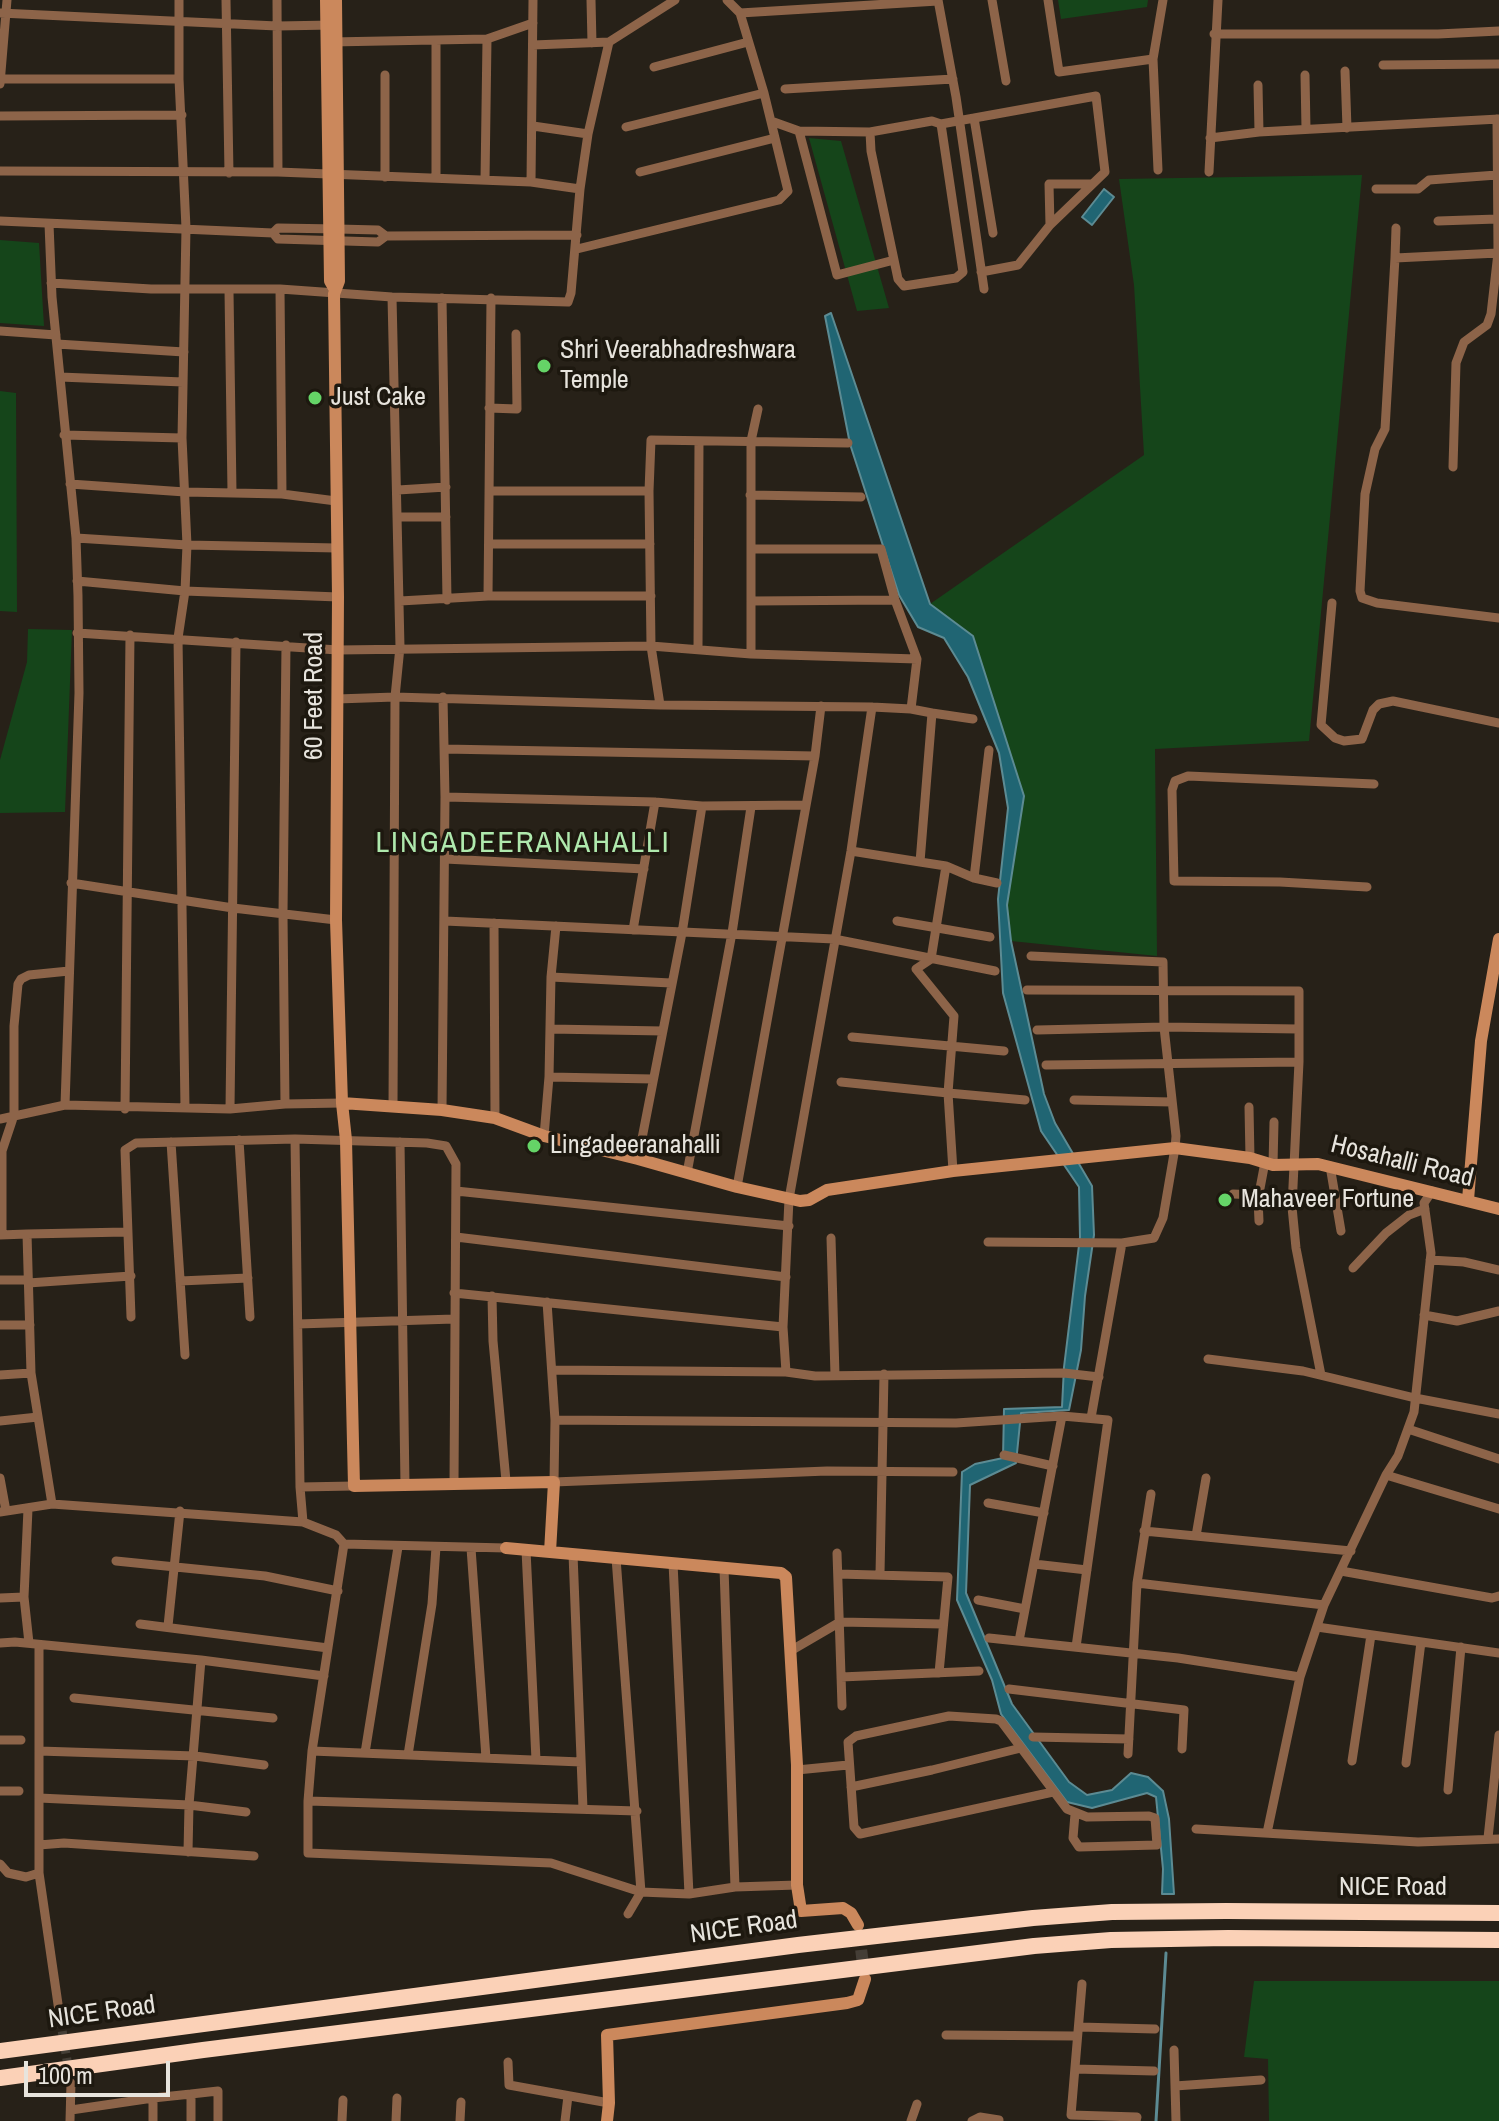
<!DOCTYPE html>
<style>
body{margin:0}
#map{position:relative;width:1499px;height:2121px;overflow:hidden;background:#272118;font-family:"Archivo Narrow",sans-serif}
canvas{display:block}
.scale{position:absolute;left:24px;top:2061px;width:146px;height:36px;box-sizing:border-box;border:4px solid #e7e4dd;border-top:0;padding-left:10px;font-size:24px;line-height:28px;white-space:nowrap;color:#e7e4dd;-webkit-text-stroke:6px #1d180f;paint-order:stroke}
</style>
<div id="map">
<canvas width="1499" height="2121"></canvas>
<div class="scale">100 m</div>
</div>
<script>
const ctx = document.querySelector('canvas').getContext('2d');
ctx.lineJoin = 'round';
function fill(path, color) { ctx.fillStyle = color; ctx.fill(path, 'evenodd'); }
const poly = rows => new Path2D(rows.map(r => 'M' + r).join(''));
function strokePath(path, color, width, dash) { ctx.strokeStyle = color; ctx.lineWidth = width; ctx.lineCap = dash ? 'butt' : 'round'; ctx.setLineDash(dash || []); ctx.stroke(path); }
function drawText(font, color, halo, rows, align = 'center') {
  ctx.font = font + ' "Archivo Narrow",sans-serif'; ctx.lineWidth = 7; ctx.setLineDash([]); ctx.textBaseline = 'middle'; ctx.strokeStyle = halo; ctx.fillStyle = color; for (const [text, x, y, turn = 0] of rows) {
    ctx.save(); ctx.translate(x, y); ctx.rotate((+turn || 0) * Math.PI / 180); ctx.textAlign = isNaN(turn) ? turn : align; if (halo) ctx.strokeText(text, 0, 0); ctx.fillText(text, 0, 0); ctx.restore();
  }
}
fill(poly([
 [1058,0,1148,0,1147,7,1061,19],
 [809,138,841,141,889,308,857,311],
 [1362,175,1309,741,1155,749,1157,956,1011,941,1007,905,1023,796,973,637,930,604,1144,455,1134,285,1119,179],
 [0,240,39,243,44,326,0,323],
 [0,391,16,393,17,612,0,611],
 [28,629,72,630,65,812,0,813,0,760,27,662],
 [1254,1981,1499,1981,1499,2121,1269,2121,1268,2059,1244,2057]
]), '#15451a');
const water = poly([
 [1104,189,1114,197,1092,225,1082,217,1104,189],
 [831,313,930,604,973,636,1024,796,1007,905,1011,941,1044,1094,1055,1123,1092,1186,1094,1235,1085,1296,1081,1350,1069,1410,1021,1413,1016,1463,970,1485,966,1593,1012,1704,1069,1782,1087,1795,1112,1790,1131,1773,1148,1777,1163,1791,1169,1819,1174,1894,1162,1894,1163,1869,1156,1797,1147,1793,1092,1808,1067,1802,1001,1714,992,1680,957,1600,962,1472,975,1464,1003,1458,1004,1409,1062,1407,1064,1367,1080,1237,1079,1187,1041,1131,1003,993,998,899,1008,808,999,753,968,677,944,638,918,627,899,595,850,444,825,316,831,313]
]);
fill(water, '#206573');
strokePath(water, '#5c8b93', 2);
strokePath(poly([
 [1156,2121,1166,1953]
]), '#5c8b93', 3);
strokePath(poly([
 [60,2018,69,2072]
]), '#443e36', 9, [9, 4.5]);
strokePath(poly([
 [859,1932,864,1973]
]), '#443e36', 12, [12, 6]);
strokePath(poly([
 [179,0,179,79,186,228,182,438,187,545,185,591,178,638,185,1108],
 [226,0,229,173],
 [277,0,278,172],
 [591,0,592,43],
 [938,0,956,97,984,289],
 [992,0,1006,81],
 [1048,0,1059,72,1153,59],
 [0,13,277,26,333,25],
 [740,13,938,1],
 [1214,34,1438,34,1499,31],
 [331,42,487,39,533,23],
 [533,45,609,42],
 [1383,65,1499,64],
 [654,67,748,42],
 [1345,71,1347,128],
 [1305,75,1306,129],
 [1,79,179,79],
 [0,84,7,0],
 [1258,85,1259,132],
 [785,89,953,79],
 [0,116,182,115],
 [974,118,993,233],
 [1497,119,1498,253,1395,258,1385,429,1375,449,1365,494,1360,591,1362,598,1377,603,1499,618],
 [771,121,799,131,837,275,894,260],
 [941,124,932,121,870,132,871,151,886,222,898,279,904,286,956,278,963,272,941,124,1096,96,1105,172,1050,225,1018,265,981,272],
 [533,126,588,134],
 [626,127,764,93],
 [799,131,870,132],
 [1210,138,1259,132,1499,119],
 [1158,170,1153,59,1163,0],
 [0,171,278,172,531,182,580,189],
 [640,172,775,138],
 [1209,172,1218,0],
 [385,177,385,75],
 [436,178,436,41],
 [485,180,487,39],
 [531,182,533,0],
 [1376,189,1418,189,1429,180,1497,175],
 [0,221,273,233],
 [1438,221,1497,219],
 [49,224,52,297,76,538,78,596,79,693,65,1105],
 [1050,225,1049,184,1090,184],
 [386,236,378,242,278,239,273,233,278,228,338,229,378,230,386,236,577,235],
 [577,249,779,200,788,191,764,93,740,13,727,0],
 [1395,258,1396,228],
 [51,283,151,289,280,289,392,297,568,302,571,293,580,189,588,134,609,42,675,0],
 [280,289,282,494],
 [229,291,232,492],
 [392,297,400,647,395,697,393,1106],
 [442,298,447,600],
 [0,331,56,335],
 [57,344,184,352],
 [60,377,183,382],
 [489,408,517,409,516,334],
 [64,435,182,438],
 [848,443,651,440,649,491,651,646,660,705,872,707,911,709,932,713,920,862,851,851],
 [1453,467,1456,363,1464,342,1487,325,1491,314,1498,253],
 [70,484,185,492,282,494,336,501],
 [398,490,446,487],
 [489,491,649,491],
 [750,495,861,497],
 [399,517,446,517],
 [76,538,187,545,337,548],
 [490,544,650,544],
 [751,549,881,549,895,600,917,659,911,709],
 [77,581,185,591,338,597],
 [488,596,491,298],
 [400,601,488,596,651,596],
 [751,601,895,600],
 [1332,603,1321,725,1335,738,1344,741,1362,739,1373,710,1379,704,1393,701,1499,723],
 [77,633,338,650,651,646,751,654,917,659],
 [698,649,699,441],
 [751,654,751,441,758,409],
 [337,699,395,697,660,705],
 [932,713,973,719],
 [444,749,815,756],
 [445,797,655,802,702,806,805,805],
 [445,859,644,869],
 [920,862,946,866,974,878,997,883],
 [946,866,931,959,916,969,954,1016,948,1093,1025,1100],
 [974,878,989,750],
 [71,883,233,908,336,920],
 [1367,887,1280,882,1174,881,1172,790,1175,781,1188,776,1374,784],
 [445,921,834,939,995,971],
 [897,921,990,937],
 [494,923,495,1118],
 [633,930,655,802],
 [551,977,671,983],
 [1027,990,1299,991,1299,1062,1292,1207,1296,1248,1321,1375],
 [550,1029,663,1031],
 [1037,1030,1164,1027,1298,1029],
 [852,1037,1004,1051],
 [1046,1065,1299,1062],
 [549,1077,653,1079],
 [841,1082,948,1093,953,1171],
 [1074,1100,1172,1102],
 [285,1104,283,914,286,645],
 [1249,1107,1250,1158],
 [125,1109,130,635],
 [230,1109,236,642],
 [442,1110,445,797,443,697],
 [0,1119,65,1105,230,1109,285,1104,342,1103],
 [544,1136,549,1077,551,977,556,926],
 [295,1139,300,1487,354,1486],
 [239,1140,250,1317],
 [171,1142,185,1355],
 [400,1142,405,1485],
 [638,1159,682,933,702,806],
 [1273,1165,1274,1122],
 [1330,1166,1341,1231],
 [687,1173,732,933,751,807],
 [737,1187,815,756,821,706],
 [456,1191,789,1226],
 [1233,1194,1258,1195],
 [1259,1221,1258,1199,1265,1162],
 [27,1234,126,1232],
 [0,1235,27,1234,31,1373,52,1504,0,1512],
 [2,1235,2,1151,14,1115,14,1026,18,984,21,979,29,975,69,971],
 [456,1237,786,1277],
 [831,1238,835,1375],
 [988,1242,1122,1243,1154,1238,1163,1218,1175,1148,1176,1136,1164,1027,1163,962,1031,956],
 [1430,1260,1464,1262,1499,1270],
 [1353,1268,1386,1233,1409,1215,1425,1209],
 [0,1280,28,1280],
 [180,1281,248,1278],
 [28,1283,131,1276],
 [454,1293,783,1327],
 [492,1296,493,1341,506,1481],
 [547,1302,555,1420,554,1482,827,1471,953,1472],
 [1424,1315,1457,1321,1499,1311],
 [131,1317,125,1150,136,1143,295,1139,427,1143,446,1146,456,1164,454,1484],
 [298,1324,454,1319],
 [0,1325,30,1325],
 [1208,1359,1303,1371,1415,1398,1499,1414],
 [553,1370,786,1372,815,1376,1064,1373,1099,1377],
 [786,1372,783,1327,789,1199,851,851,872,707],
 [0,1375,31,1373],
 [1091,1418,1122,1243],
 [555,1420,956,1423,1062,1416],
 [0,1421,38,1417],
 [1408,1429,1499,1459],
 [1004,1455,1053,1466],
 [1386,1475,1499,1509],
 [0,1478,6,1511],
 [300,1487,303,1522],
 [988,1503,1044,1513],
 [52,1504,303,1522,336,1535,344,1544],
 [28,1509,24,1597,29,1643],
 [1144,1531,1351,1551],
 [1196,1536,1206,1478],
 [471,1548,486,1758],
 [506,1548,344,1544,312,1751,308,1801,308,1853,551,1863,641,1892,616,1558],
 [526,1550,536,1760],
 [837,1553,842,1706],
 [573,1554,583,1809],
 [116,1561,265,1576,338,1591],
 [673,1563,689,1894],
 [1034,1564,1087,1570],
 [724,1568,735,1887],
 [1341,1571,1492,1598,1499,1596],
 [838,1574,948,1577,939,1673],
 [880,1574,884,1374],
 [1137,1583,1324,1605],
 [0,1598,24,1597],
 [978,1600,1025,1609],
 [140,1624,328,1648],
 [168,1626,180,1511],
 [1317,1627,1499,1653],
 [989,1638,1178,1658,1300,1677,1267,1833],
 [1019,1641,1062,1416,1108,1420,1076,1647],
 [0,1643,15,1642,201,1660,324,1676],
 [39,1645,39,1873,60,2018],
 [792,1650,840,1622,943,1624],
 [841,1677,979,1671],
 [1300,1677,1324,1605,1386,1475,1398,1456,1414,1412,1431,1253,1424,1203,1432,1191],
 [1009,1689,1184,1710,1182,1749],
 [74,1698,273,1718],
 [1033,1737,1129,1739],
 [0,1740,21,1740],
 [39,1751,195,1756,264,1765],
 [312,1751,581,1762],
 [365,1753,398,1547],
 [1128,1754,1137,1583,1151,1494],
 [408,1755,432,1604,436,1547],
 [1352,1761,1371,1635],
 [1406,1763,1421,1642],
 [797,1770,848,1765],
 [851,1787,932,1770,1021,1748],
 [1448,1790,1461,1647],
 [0,1791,19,1791],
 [1053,1792,860,1834,854,1827,848,1742,856,1736,949,1716,996,1719,1001,1721,1067,1809,1087,1817,1149,1816,1155,1818,1157,1845,1079,1847,1073,1838,1075,1814],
 [39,1798,189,1805,246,1812],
 [308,1801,637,1811],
 [1196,1829,1418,1842,1499,1839],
 [1488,1838,1499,1735],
 [39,1845,64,1843,254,1856],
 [188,1852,189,1805,201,1660],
 [0,1864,8,1873,26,1877,39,1873],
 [628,1914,641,1892,689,1894,735,1887,797,1885],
 [1082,1984,1071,2115,1137,2117,1136,2121],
 [1079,2027,1155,2029],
 [946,2035,1077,2036],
 [1174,2050,1176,2121],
 [508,2062,509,2085,609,2103],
 [1075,2069,1154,2071],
 [1175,2086,1261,2080],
 [71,2110,153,2098],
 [70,2121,71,2083],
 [153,2121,153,2098,191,2094],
 [191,2121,191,2094,218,2091,218,2121],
 [342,2121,343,2100],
 [396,2121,397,2098],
 [460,2121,461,2102],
 [565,2121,568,2096],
 [911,2121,917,2104],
 [972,2121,980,2117,999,2120]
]), '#8d6449', 9);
strokePath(poly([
 [326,0,330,281,334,288],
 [336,0,339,281,334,294,338,597,336,920,342,1103,346,1140,354,1486,554,1482,550,1552],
 [342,1103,442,1110,495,1118,544,1136,638,1159,737,1187,800,1201,809,1200,827,1190,953,1171,1175,1148,1250,1158,1273,1165,1318,1164,1499,1209],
 [1468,1200,1481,1041,1499,939],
 [506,1548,781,1573,786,1577,797,1765,797,1885,801,1911,843,1908,851,1913,858,1925],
 [607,2121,609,2103,607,2035,847,2003,858,2000,865,1979]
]), '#cb885c', 12);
strokePath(poly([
 [0,2051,798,1945,1033,1918,1112,1912,1226,1911,1499,1913],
 [0,2078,203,2050,1034,1946,1111,1940,1228,1938,1499,1940]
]), '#fbd1b7', 16);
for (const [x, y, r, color] of [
 [544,366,8,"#65d467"],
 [315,398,8,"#65d467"],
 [534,1146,8,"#65d467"],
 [1225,1200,8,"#65d467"]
]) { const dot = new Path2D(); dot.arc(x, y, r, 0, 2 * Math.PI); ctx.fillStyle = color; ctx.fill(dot); strokePath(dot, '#1d180f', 3); }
drawText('26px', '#e7e4dd', '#1d180f', [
 ["Shri Veerabhadreshwara",560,351],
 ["Temple",560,381],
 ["Just Cake",331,398],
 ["Lingadeeranahalli",550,1146],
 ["Mahaveer Fortune",1241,1200]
], 'left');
drawText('26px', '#e7e4dd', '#1d180f', [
 ["60 Feet Road",315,696,-90],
 ["Hosahalli Road",1402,1162,14],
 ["NICE Road",1393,1888],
 ["NICE Road",744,1928,-8],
 ["NICE Road",102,2013,-8]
]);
ctx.letterSpacing = '2px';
drawText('30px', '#afe9ad', '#1d180f', [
 ["LINGADEERANAHALLI",523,844]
]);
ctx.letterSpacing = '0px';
</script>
